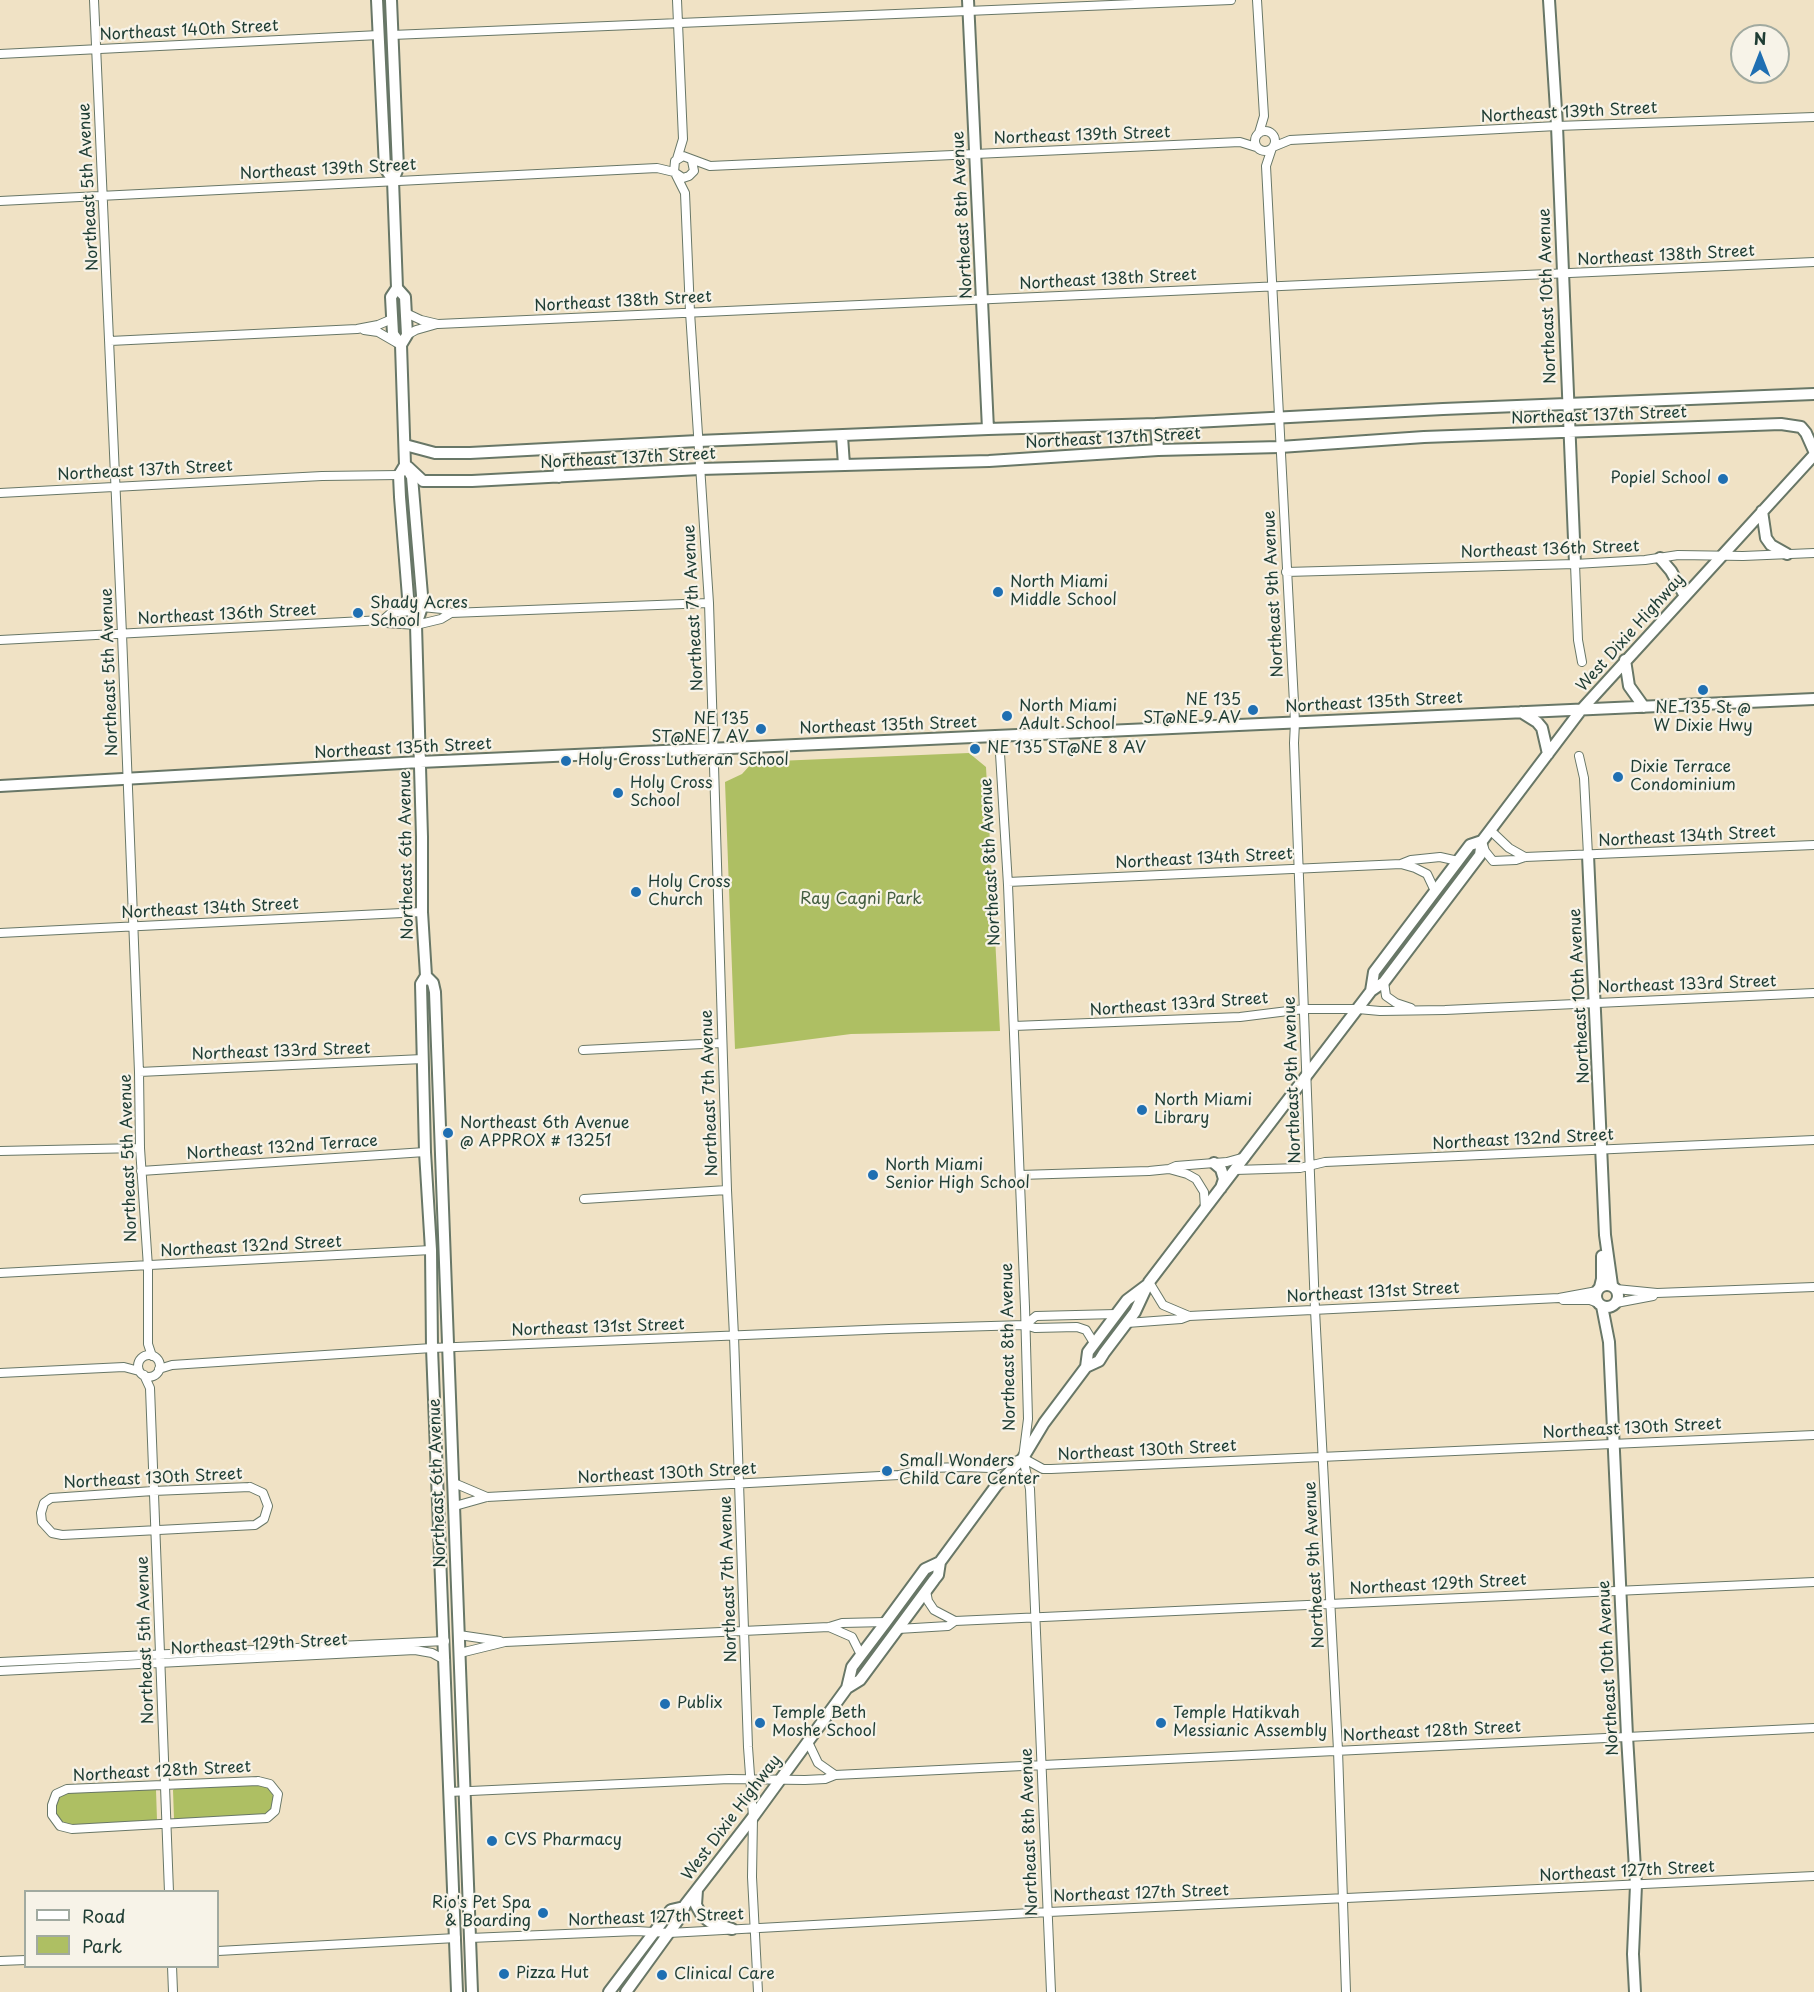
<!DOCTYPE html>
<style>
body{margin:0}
#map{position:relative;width:1814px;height:1992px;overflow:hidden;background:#f0e2c5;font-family:"Playpen Sans",sans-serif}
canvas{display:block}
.legend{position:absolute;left:24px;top:1890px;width:195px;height:78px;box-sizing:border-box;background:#f7f3e8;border:2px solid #a1aaa0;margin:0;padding:8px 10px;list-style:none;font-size:18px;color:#1f3d34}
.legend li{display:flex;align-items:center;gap:12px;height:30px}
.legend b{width:30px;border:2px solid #a1aaa0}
.north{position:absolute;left:1730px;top:24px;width:60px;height:60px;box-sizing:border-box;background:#f7f3e8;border:2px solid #a1aaa0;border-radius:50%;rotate:0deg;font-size:16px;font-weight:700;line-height:24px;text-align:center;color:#1f3d34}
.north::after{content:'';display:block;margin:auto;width:21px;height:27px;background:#1f6fb2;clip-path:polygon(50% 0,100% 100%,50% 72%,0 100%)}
</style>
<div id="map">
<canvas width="1814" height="1992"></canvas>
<ul class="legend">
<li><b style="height:8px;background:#fff"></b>Road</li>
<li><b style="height:16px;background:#aebf63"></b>Park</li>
</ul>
<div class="north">N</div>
</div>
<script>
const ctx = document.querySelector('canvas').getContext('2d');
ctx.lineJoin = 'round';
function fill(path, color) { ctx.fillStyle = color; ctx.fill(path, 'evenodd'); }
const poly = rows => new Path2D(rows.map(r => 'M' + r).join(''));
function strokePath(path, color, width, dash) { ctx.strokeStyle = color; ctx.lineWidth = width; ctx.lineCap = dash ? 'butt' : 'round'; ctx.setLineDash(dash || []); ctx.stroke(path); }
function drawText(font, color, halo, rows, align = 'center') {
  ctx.font = font + ' "Playpen Sans",sans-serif'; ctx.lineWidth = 4.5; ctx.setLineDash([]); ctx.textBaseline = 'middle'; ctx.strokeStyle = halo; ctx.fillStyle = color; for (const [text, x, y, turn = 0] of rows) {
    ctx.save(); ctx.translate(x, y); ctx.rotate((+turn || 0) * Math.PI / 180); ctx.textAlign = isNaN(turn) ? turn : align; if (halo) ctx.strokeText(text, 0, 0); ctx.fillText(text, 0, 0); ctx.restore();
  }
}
fill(poly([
 [969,753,986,767,1000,1031,851,1034,735,1049,725,782,742,774,753,762],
 [262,1784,269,1788,275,1800,272,1809,264,1815,174,1819,173,1790,176,1788],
 [152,1789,156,1790,157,1820,153,1821,68,1826,57,1820,55,1804,59,1796,67,1792]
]), '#aebf63');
const minor = poly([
 [94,0,122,634,139,1072,140,1148,148,1267,148,1344,152,1356],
 [677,0,683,139,677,159],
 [1257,0,1264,116,1259,133],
 [392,35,1231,0],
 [0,54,379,35],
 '1255 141a10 10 0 1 1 20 0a10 10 0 1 1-20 0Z',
 [1273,147,1290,140,1557,126,1814,117],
 [1272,148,1266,166,1295,722,1294,743,1315,1310,1338,1750,1346,1992],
 [692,161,694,171,689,176,683,178,674,172,675,161,683,156,710,166,1240,142,1256,147],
 [676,175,685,193,690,312,709,603,727,1190,734,1336,748,1747,753,1817,752,1877,758,1992],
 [0,201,657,168,674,172],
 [406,313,421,320,438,324,1814,262],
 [364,330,378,332,397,343],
 [407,335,416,330,437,324],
 [110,341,357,329,378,325,392,319],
 [0,493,322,476,399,475],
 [1575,564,1578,640,1582,662],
 [1286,572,1575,564,1645,560,1678,555,1743,556,1814,553],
 [422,607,442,609,451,613],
 [383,620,391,613,411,611],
 [0,640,383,620,387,623,416,625,441,619,451,613,709,603],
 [999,737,1008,885,1025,1307,1028,1419,1023,1458,1030,1489,1051,1992],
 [1579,756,1584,778,1588,855],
 [1490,830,1509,848,1525,857],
 [1483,845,1485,851,1493,861,1516,860,1525,857,1814,845],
 [1401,864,1415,868,1427,874,1435,891],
 [1008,882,1401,864,1411,860,1440,857,1458,861],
 [0,933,422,912],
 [1384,982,1386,996,1396,1003,1411,1008],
 [1014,1026,1240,1017,1304,1009,1358,1009,1380,1011,1445,1010,1814,993],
 [583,1050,722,1043],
 [139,1072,423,1059],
 [0,1151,140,1148],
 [1169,1169,1187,1174,1196,1179,1204,1192,1205,1209],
 [1235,1170,1300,1168,1325,1162,1814,1140],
 [141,1171,425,1152],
 [1020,1175,1149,1171,1169,1169,1176,1166,1227,1162,1245,1157],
 [584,1199,727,1190],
 [0,1273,431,1250],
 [1149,1282,1163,1305,1189,1316,1559,1298,1597,1291],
 [1616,1289,1657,1293,1814,1287],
 [1563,1300,1590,1300,1598,1303],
 [1616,1303,1653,1296],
 [1127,1323,1181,1319,1189,1316],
 [1025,1325,1036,1316,1116,1314],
 '138 1366a11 11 0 1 1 22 0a11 11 0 1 1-22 0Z',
 [159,1369,172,1365,432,1348,889,1329,1025,1325,1035,1328,1077,1327,1086,1330,1094,1343],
 [0,1373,124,1367,139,1371],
 [144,1375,150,1388,169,1892],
 [1023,1458,1043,1469,1051,1469,1814,1435],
 [454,1483,487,1497],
 [250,1487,263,1493,268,1506,264,1519,255,1525,62,1535,52,1533,42,1522,41,1513,44,1503,51,1498,153,1491,250,1487],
 [455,1506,487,1497,899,1475,928,1468,964,1467,990,1468,1018,1460],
 [926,1591,928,1601,934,1610,955,1621,1814,1582],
 [829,1627,852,1637,861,1655],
 [898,1629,948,1626,955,1621],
 [459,1635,500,1641],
 [460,1653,505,1642,829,1627,842,1623,886,1622],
 [0,1662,445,1641],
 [0,1671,415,1650,432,1653,445,1660],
 [808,1742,818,1763,835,1775],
 [258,1781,270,1784,278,1794,275,1811,267,1818,72,1829,60,1826,52,1815,52,1805,56,1794,67,1789,258,1781],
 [449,1792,729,1779,805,1780,825,1779,835,1775,1814,1728],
 [470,1938,637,1931,669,1933,1049,1912,1814,1876],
 [218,1951,456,1938],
 [0,1961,26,1960],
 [172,1966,173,1992]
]);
const tertiary = poly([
 [968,0,988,429],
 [1549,0,1557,126,1575,564],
 [1156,424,1158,450],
 [842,436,844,465],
 [405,445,435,453,470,453,698,441,988,429,1156,424,1443,409,1814,394],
 [558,449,559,477],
 [408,467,423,481,472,481,700,469,989,461,1158,450,1280,447,1424,437,1781,424,1801,427,1806,433,1814,451],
 [1588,855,1605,1235,1612,1285],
 '1596 1296a11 11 0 1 1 22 0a11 11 0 1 1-22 0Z',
 [1600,1287,1602,1279,1602,1256],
 [1602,1306,1609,1342,1627,1736,1636,1885,1633,1954,1635,1992]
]);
const secondary = poly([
 [377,0,385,168,393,180],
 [391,0,398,168,393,180,397,288,391,297,393,334,401,345],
 [397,288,405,297,407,335,401,345,405,465,412,477,422,595,422,607,416,625,422,837,422,912,426,976,421,984,425,1152,431,1250,432,1348,457,1992],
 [405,465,399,475,400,497,408,597,416,625],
 [1762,511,1766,538,1771,545,1787,554],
 [1660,558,1671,571,1685,596],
 [1625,660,1629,686,1644,707],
 [1521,712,1537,722,1542,728,1548,754],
 [0,786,420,762,1814,699],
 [426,976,433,983,435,992,472,1992],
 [1371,991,1374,972,1470,845,1482,841],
 [1214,1163,1221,1169,1224,1179,1221,1188],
 [1086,1367,1088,1352,1127,1300,1147,1285],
 [847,1688,852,1667,886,1622,925,1569,940,1562,996,1486,1023,1458,1044,1423,1086,1367,1099,1361,1104,1353,1135,1312,1149,1282,1371,991,1384,982,1480,855,1482,841,1581,710,1814,455],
 [697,1890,696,1905,702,1916,710,1922,732,1929],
 [609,1992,671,1910,684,1907],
 [626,1992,681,1916,685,1905,753,1817,847,1688,860,1680,934,1580,938,1575,940,1562]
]);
strokePath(minor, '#687767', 10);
strokePath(tertiary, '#687767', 14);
strokePath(secondary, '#687767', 14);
strokePath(minor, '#fff', 8);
strokePath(tertiary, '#fff', 10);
strokePath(secondary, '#fff', 10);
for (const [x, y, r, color] of [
 [1723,479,6,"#1f6fb2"],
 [998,592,6,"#1f6fb2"],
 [358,613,6,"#1f6fb2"],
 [1703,690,6,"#1f6fb2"],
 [1253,710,6,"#1f6fb2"],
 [1007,716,6,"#1f6fb2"],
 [761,729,6,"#1f6fb2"],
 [975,749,6,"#1f6fb2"],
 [566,761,6,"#1f6fb2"],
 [1618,777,6,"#1f6fb2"],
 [618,793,6,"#1f6fb2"],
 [636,892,6,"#1f6fb2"],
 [1142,1110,6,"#1f6fb2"],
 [448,1133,6,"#1f6fb2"],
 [873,1175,6,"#1f6fb2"],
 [887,1471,6,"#1f6fb2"],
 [665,1704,6,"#1f6fb2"],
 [760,1723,6,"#1f6fb2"],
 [1161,1723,6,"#1f6fb2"],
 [492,1841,6,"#1f6fb2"],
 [543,1913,6,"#1f6fb2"],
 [504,1974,6,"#1f6fb2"],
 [662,1975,6,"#1f6fb2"]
]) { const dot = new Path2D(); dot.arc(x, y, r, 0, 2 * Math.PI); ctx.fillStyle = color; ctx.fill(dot); strokePath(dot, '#f7f3e8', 2); }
drawText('16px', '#1f3d34', '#f7f3e8', [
 ["Northeast 140th Street",189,31,-3],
 ["Northeast 139th Street",1569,113,-3],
 ["Northeast 139th Street",1082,136,-2],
 ["Northeast 139th Street",328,170,-3],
 ["Northeast 5th Avenue",89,187,-93],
 ["Northeast 8th Avenue",963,215,-93],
 ["Northeast 138th Street",1666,256,-3],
 ["Northeast 138th Street",1108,280,-3],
 ["Northeast 10th Avenue",1548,296,-92],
 ["Northeast 138th Street",623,302,-3],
 ["Northeast 137th Street",1599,416,-2],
 ["Northeast 137th Street",1113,439,-3],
 ["Northeast 137th Street",628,459,-3],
 ["Northeast 137th Street",145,471,-3],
 ["Northeast 136th Street",1550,550,-2],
 ["Northeast 9th Avenue",1274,594,-93],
 ["Northeast 7th Avenue",694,608,-93],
 ["Northeast 136th Street",227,615,-3],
 ["West Dixie Highway",1631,633,-48],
 ["Northeast 5th Avenue",110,672,-92],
 ["Northeast 135th Street",1374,703,-3],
 ["Northeast 135th Street",888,726,-2],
 ["Northeast 135th Street",403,749,-3],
 ["Northeast 134th Street",1687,837,-3],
 ["Northeast 6th Avenue",407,855,-91],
 ["Northeast 134th Street",1204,859,-3],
 ["Northeast 8th Avenue",991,862,-93],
 ["Northeast 134th Street",210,909,-3],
 ["Northeast 133rd Street",1687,985,-2],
 ["Northeast 10th Avenue",1580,996,-93],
 ["Northeast 133rd Street",1179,1005,-4],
 ["Northeast 133rd Street",281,1052,-2],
 ["Northeast 9th Avenue",1293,1080,-92],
 ["Northeast 7th Avenue",710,1093,-92],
 ["Northeast 132nd Street",1523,1140,-3],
 ["Northeast 132nd Terrace",282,1148,-4],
 ["Northeast 5th Avenue",129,1158,-92],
 ["Northeast 132nd Street",251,1247,-3],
 ["Northeast 131st Street",1373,1293,-3],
 ["Northeast 131st Street",598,1328,-2],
 ["Northeast 8th Avenue",1009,1347,-91],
 ["Northeast 130th Street",1632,1429,-3],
 ["Northeast 130th Street",1147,1451,-3],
 ["Northeast 130th Street",667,1474,-3],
 ["Northeast 130th Street",153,1479,-3],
 ["Northeast 6th Avenue",438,1483,-92],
 ["Northeast 9th Avenue",1315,1565,-93],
 ["Northeast 7th Avenue",729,1579,-92],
 ["Northeast 129th Street",1438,1585,-3],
 ["Northeast 5th Avenue",146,1640,-92],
 ["Northeast 129th Street",259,1645,-3],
 ["Northeast 10th Avenue",1609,1668,-93],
 ["Northeast 128th Street",1432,1732,-3],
 ["Northeast 128th Street",162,1772,-3],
 ["West Dixie Highway",732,1818,-53],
 ["Northeast 8th Avenue",1030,1832,-92],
 ["Northeast 127th Street",1627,1872,-3],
 ["Northeast 127th Street",1141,1894,-2],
 ["Northeast 127th Street",656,1918,-2]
]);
drawText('16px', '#1f3d34', '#f7f3e8', [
 ["Popiel School",1711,479,"right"],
 ["North Miami",1010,583],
 ["Middle School",1010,601],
 ["Shady Acres",370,604],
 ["School",370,622],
 ["NE 135",1241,701,"right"],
 ["ST@NE 9 AV",1241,719,"right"],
 ["North Miami",1019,707],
 ["Adult School",1019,725],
 ["NE 135 St @",1703,709,"center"],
 ["W Dixie Hwy",1703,727,"center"],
 ["NE 135",749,720,"right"],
 ["ST@NE 7 AV",749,738,"right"],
 ["NE 135 ST@NE 8 AV",987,749],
 ["Holy Cross Lutheran School",578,761],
 ["Dixie Terrace",1630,768],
 ["Condominium",1630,786],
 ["Holy Cross",630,784],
 ["School",630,802],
 ["Holy Cross",648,883],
 ["Church",648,901],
 ["North Miami",1154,1101],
 ["Library",1154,1119],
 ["Northeast 6th Avenue",460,1124],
 ["@ APPROX # 13251",460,1142],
 ["North Miami",885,1166],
 ["Senior High School",885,1184],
 ["Small Wonders",899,1462],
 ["Child Care Center",899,1480],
 ["Publix",677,1704],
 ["Temple Beth",772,1714],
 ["Moshe School",772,1732],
 ["Temple Hatikvah",1173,1714],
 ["Messianic Assembly",1173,1732],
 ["CVS Pharmacy",504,1841],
 ["Rio's Pet Spa",531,1904,"right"],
 ["& Boarding",531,1922,"right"],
 ["Pizza Hut",516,1974],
 ["Clinical Care",674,1975]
], 'left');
drawText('16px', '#435e40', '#f7f3e8', [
 ["Ray Cagni Park",861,900]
]);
</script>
